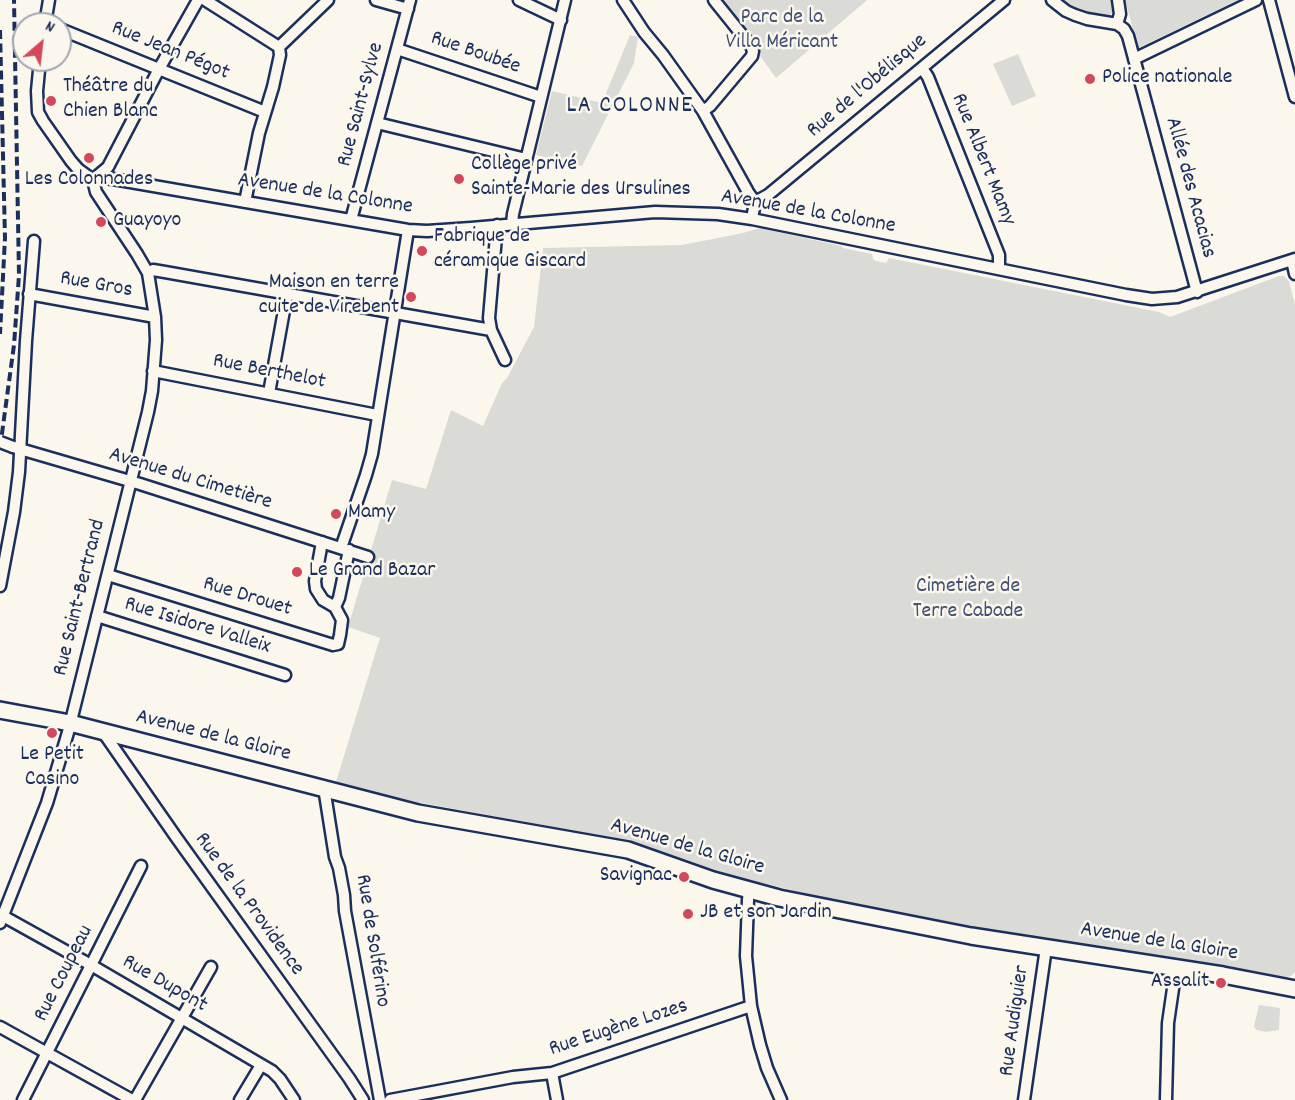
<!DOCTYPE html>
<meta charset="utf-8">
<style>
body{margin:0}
#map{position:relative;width:1295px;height:1100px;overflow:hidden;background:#fbf7ec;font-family:Dekko,sans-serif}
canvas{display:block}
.north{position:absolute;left:12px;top:12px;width:60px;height:60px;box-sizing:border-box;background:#fbf7ec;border:2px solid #a1a7b3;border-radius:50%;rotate:28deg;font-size:16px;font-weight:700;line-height:24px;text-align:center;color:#1b2f5e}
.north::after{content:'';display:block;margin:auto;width:21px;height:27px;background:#d1495b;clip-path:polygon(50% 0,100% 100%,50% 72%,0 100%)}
</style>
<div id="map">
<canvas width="1295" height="1100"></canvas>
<div class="north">N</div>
</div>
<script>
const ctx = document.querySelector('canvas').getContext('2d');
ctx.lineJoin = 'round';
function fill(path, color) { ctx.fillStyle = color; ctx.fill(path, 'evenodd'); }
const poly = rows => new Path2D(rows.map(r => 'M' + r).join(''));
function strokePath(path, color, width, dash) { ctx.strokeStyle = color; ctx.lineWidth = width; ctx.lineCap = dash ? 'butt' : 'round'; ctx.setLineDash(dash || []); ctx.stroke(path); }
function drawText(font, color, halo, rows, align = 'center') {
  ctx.font = font + ' Dekko,sans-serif'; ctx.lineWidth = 5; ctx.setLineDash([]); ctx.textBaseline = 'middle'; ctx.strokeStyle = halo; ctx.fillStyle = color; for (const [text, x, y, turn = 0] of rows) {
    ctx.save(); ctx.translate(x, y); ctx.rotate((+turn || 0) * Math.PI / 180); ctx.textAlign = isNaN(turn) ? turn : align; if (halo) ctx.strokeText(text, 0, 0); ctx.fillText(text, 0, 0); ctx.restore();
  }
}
fill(poly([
 [720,0,867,0,776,78],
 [1057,0,1112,0,1114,10,1109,17,1104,19,1081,15],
 [1125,0,1238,0,1138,48],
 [630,35,638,37,634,63,582,166,536,155,552,91,602,103],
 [1018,54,1036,96,1012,106,993,64],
 [760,228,841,246,843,248,872,254,873,259,876,261,886,263,889,258,1159,312,1170,317,1279,276,1284,276,1289,281,1295,305,1295,972,1291,976,1283,978,945,922,829,899,733,876,635,842,411,801,336,782,380,638,348,627,392,480,426,489,451,410,483,426,502,383,507,378,534,327,543,248,682,245,743,233],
 [1259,1005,1280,1008,1279,1030,1266,1032,1257,1030,1254,1027]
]), '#dadad7');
const street = poly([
 [205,0,279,47],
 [376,0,408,9],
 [519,0,561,20],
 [623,0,644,32,663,55,703,111,748,192,755,202,752,219],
 [1052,0,1066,11,1075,15,1087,19,1117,24,1124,29,1128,36,1197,292],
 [1269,0,1295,97],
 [45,24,49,0],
 [1117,24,1120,14,1118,0],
 [60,29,265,112],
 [397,49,541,97],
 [1134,59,1256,0],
 [922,68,928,77,999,255,999,269],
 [703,111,710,106,752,56,753,51,751,46,714,0],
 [377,123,526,159],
 [95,178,108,167,159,69,198,0],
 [93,180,102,178,113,179,408,230,427,231,471,228,655,212,718,214,752,219,1126,295,1152,299,1177,297,1295,259],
 [245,202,259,133,273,87,280,55,279,47,328,0],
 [755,202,768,195,1004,0],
 [351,220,410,0],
 [512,224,513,214,565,0],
 [497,225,489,318,491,330,505,360],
 [1292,260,1295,274],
 [148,273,153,270,165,272,491,330],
 [29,294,155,317],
 [153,371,377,415],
 [269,393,287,294],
 [13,447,140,484,368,557],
 [322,542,315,581,316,589,323,600,335,607,339,598,349,550],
 [341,548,366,475,372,454,408,230],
 [108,575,333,645,338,644,340,635,342,620,335,607],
 [0,586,14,512,19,472,26,341,34,241],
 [97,616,285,675],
 [103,732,176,837,349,1078,363,1100],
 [325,789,325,794,335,857,339,868,344,895,345,911,380,1100],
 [749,890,748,900,746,956,751,1006,760,1045,767,1068,781,1100],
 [3,916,91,965,272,1071,280,1079,294,1100],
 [0,923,47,803,69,729,148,412,152,391,156,340,155,317,148,273,137,254,96,192,93,180,78,169,71,161,43,121,38,112,37,91,40,60],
 [0,1027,132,1100],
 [552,1073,557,1100],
 [23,1100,141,866],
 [135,1100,211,967],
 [240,1100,261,1065],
 [390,1100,513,1077,552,1073,751,1006],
 [1024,1100,1046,948],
 [1166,1100,1168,1023,1176,968]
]);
const secondary = poly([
 [0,710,70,723,418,813,628,850,713,880,779,898,971,936,1223,975,1295,989]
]);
strokePath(street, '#1b2f5e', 15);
strokePath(secondary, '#1b2f5e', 20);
strokePath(street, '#fbf7ec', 10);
strokePath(secondary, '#fbf7ec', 15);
strokePath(poly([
 [0,30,5,238,0,334],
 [0,448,14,345,19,275,14,0]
]), '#1b2f5e', 4, [9, 4.5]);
const streetBridge = poly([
 [0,442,13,447]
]);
strokePath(streetBridge, '#1b2f5e', 15, []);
strokePath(streetBridge, '#fbf7ec', 10);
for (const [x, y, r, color] of [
 [1090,79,6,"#d1495b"],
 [51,101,6,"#d1495b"],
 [89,158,6,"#d1495b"],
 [459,179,6,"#d1495b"],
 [101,222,6,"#d1495b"],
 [422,251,6,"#d1495b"],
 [411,297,6,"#d1495b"],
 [336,514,6,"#d1495b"],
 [297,572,6,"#d1495b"],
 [52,733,6,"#d1495b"],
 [684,877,6,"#d1495b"],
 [688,914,6,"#d1495b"],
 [1221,983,6,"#d1495b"]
]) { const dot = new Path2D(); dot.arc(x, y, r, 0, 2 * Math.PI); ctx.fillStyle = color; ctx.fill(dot); strokePath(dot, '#fbf7ec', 2); }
drawText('22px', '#415176', '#fbf7ec', [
 ["Parc de la",782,19],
 ["Villa Méricant",782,44],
 ["Cimetière de",968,588],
 ["Terre Cabade",968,613]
]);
drawText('22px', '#1b2f5e', '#fbf7ec', [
 ["Rue Jean Pégot",170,52,22],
 ["Rue Boubée",475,54,19],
 ["Rue de l'Obélisque",868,87,-40],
 ["Rue Saint-Sylve",362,105,-75],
 ["Rue Albert Mamy",982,160,68],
 ["Allée des Acacias",1189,188,75],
 ["Avenue de la Colonne",325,195,9],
 ["Avenue de la Colonne",808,213,10],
 ["Rue Gros",96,286,10],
 ["Rue Berthelot",269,373,11],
 ["Avenue du Cimetière",190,480,17],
 ["Rue Saint-Bertrand",81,598,-76],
 ["Rue Drouet",247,598,17],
 ["Rue Isidore Valleix",197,627,17],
 ["Avenue de la Gloire",213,737,14],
 ["Avenue de la Gloire",687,848,16],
 ["Rue de la Providence",248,905,54],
 ["Rue de Solférino",371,941,81],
 ["Avenue de la Gloire",1159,943,9],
 ["Rue Coupeau",65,974,-63],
 ["Rue Dupont",164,985,30],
 ["Rue Audiguier",1016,1021,-82],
 ["Rue Eugène Lozes",619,1029,-18]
]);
drawText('22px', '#1b2f5e', '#fbf7ec', [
 ["Police nationale",1102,79],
 ["Théâtre du",63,88],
 ["Chien Blanc",63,113],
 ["Collège privé",471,166],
 ["Sainte-Marie des Ursulines",471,191],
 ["Les Colonnades",89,181,"center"],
 ["Guayoyo",113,222],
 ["Fabrique de",434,238],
 ["céramique Giscard",434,263],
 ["Maison en terre",399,284,"right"],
 ["cuite de Virebent",399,309,"right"],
 ["Mamy",348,514],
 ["Le Grand Bazar",309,572],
 ["Le Petit",52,756,"center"],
 ["Casino",52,781,"center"],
 ["Savignac",672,877,"right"],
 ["JB et son Jardin",700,914],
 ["Assalit",1209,983,"right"]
], 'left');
ctx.letterSpacing = '1.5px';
drawText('24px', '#1b2f5e', '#fbf7ec', [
 ["LA COLONNE",630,108]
]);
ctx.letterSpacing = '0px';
</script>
